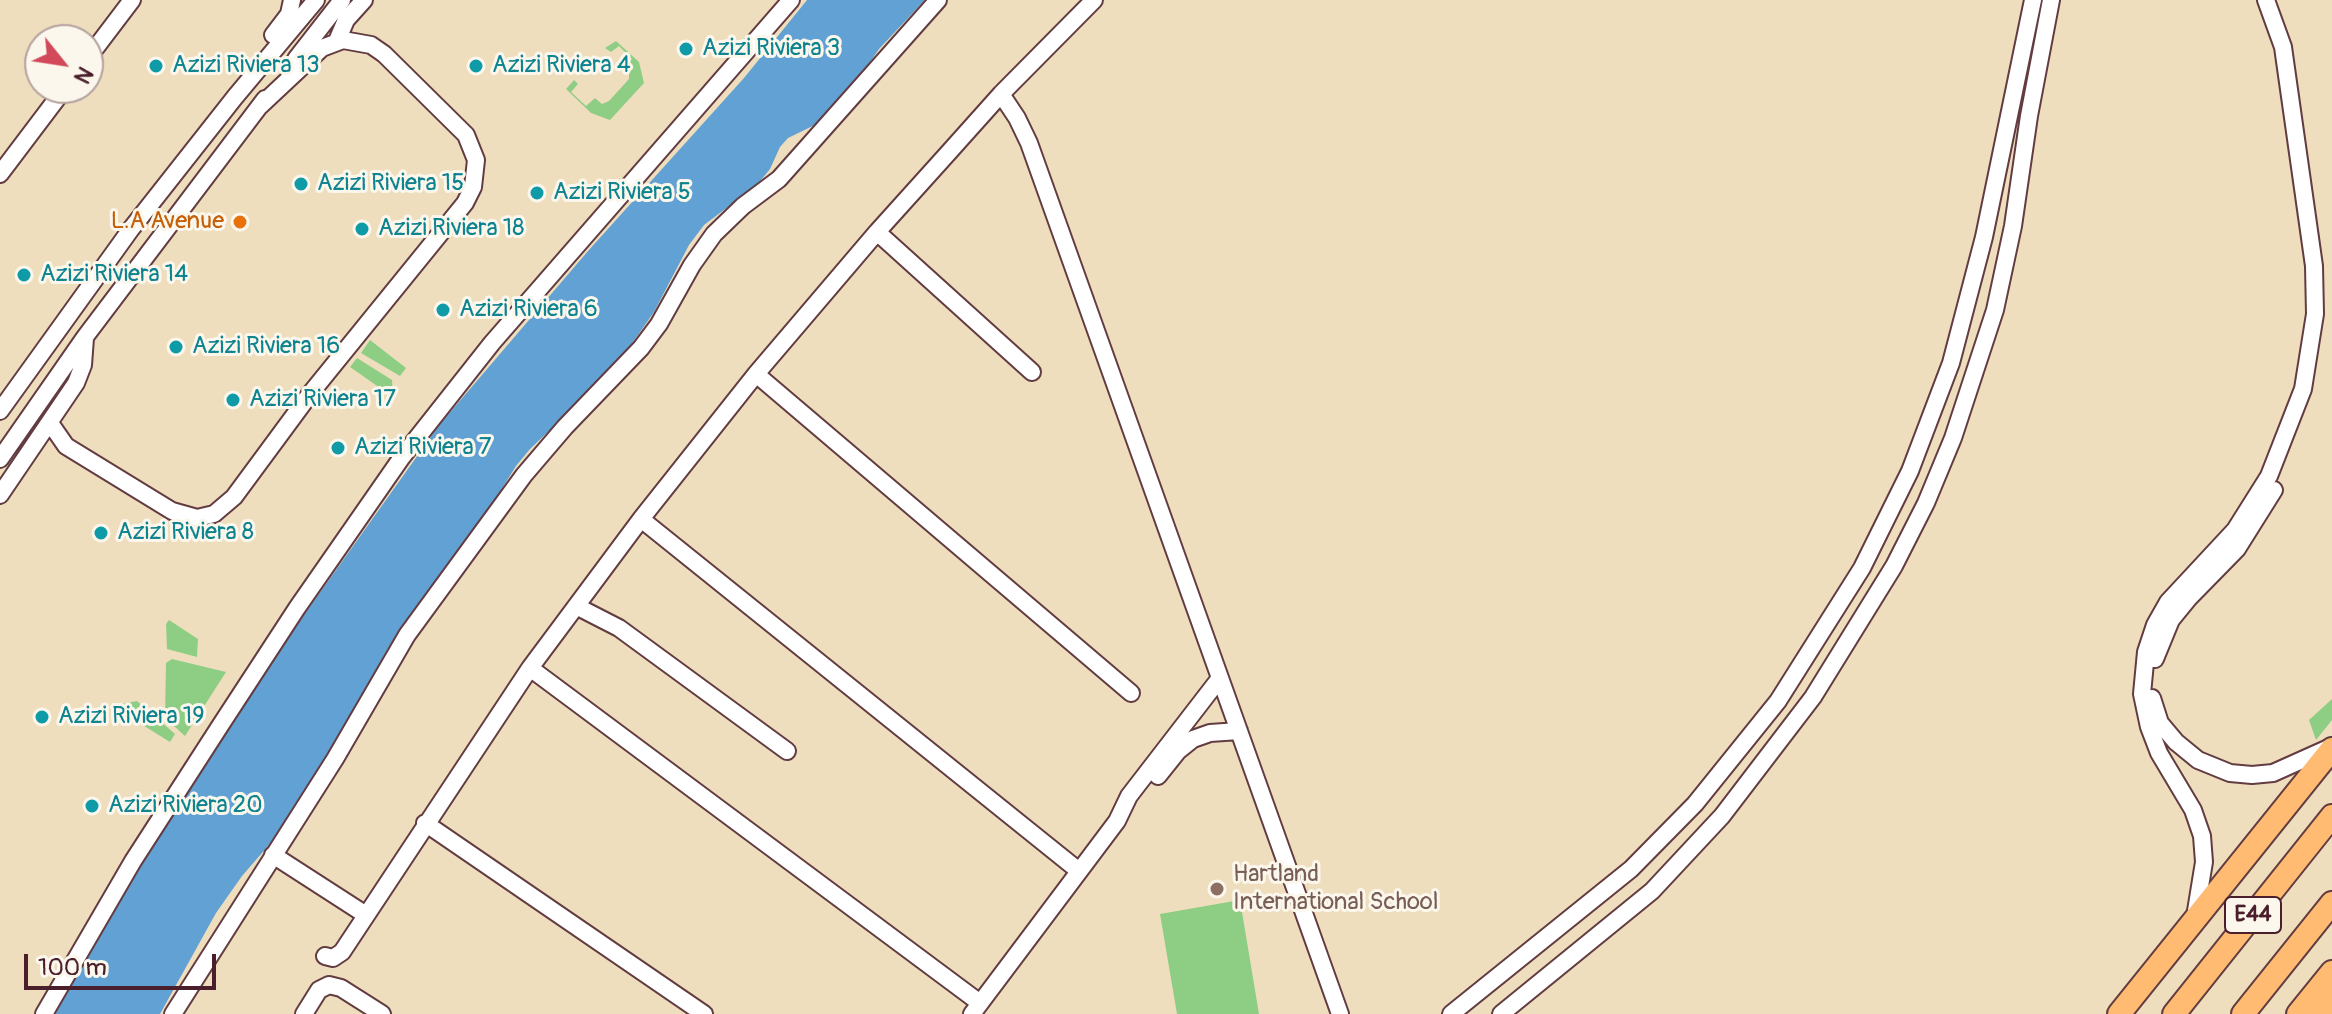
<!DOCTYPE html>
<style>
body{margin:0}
#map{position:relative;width:2332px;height:1014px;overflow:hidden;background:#efdebe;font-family:Pangolin,sans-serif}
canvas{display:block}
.north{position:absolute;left:24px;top:24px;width:80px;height:80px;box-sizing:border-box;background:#fbf7ec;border:2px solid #b4a19f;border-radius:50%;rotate:120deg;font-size:22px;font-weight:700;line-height:32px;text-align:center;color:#4a1f2b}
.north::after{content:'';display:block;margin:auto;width:28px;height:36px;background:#d1495b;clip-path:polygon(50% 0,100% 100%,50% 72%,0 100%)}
.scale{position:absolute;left:24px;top:954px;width:192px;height:36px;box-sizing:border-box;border:4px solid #4a1f2b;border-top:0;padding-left:10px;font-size:24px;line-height:28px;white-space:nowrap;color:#4a1f2b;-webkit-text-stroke:6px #fbf7ec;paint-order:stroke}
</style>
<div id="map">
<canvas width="2332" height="1014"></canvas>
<div class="north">N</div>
<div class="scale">100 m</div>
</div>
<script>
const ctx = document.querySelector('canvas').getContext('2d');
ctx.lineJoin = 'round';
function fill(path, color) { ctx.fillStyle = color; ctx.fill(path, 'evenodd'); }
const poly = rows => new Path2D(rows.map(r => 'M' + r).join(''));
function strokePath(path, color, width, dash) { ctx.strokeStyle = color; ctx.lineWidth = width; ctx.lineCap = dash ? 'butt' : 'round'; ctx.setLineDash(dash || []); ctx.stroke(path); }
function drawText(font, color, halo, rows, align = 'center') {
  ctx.font = font + ' Pangolin,sans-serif'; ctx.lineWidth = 6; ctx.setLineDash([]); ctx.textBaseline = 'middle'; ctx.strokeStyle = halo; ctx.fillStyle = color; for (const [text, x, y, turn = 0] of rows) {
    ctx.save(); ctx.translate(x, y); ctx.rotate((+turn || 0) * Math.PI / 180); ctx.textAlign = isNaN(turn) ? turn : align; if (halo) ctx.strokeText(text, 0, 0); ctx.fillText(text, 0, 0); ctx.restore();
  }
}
fill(poly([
 [616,41,639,62,644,83,610,120,591,113,566,89,574,80,578,84,571,92,586,106,595,98,602,104,609,101,629,79,629,71,625,66,632,59,619,46,611,52,605,48],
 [370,340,406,368,400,376,361,353],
 [357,358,392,380,393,397,350,367],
 [169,620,198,639,197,657,167,649,166,624],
 [172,659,226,672,185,736,165,718,166,663],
 [2332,699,2332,720,2316,740,2309,720],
 [137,701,175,734,170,742,112,706],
 [1240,900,1259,1014,1177,1014,1160,914]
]), '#8ecd84');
fill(poly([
 [807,0,925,0,879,49,855,84,823,121,788,138,780,147,770,169,757,185,704,225,689,245,654,312,626,352,596,386,530,449,516,466,463,551,417,606,387,650,348,724,281,831,242,876,216,913,160,1014,55,1014,127,888,269,664,440,424,588,251,744,78]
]), '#62a1d4');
const minor = poly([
 [273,35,289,14,292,0],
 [337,41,346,20,364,0],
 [88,58,132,0],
 [296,59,342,0],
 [1001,94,1017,118,1029,143,1340,1014],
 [0,174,65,88],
 [877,232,1032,372],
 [756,374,1131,693],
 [0,411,131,229,235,97,316,0],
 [50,423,66,446,172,511,197,518,214,514,234,497,310,394,465,203,473,187,476,160,466,135,384,54,371,45,343,40,322,48,259,107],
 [0,459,85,337,265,99],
 [0,495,76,383,83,365,85,338],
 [641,519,1079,871],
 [576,606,619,628,787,751],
 [2155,659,2171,620,2189,598,2237,549,2274,490],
 [530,668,980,1003],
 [2152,698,2160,723,2176,742,2198,760,2230,773,2252,775,2273,773,2331,747],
 [1158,776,1178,751,1193,739,1210,733,1239,731],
 [425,823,704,1014],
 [273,855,366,915],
 [2195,917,2204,862,2202,836,2193,810,2159,753,2149,727,2142,694,2146,652,2155,625,2168,602,2235,530,2269,476,2303,389,2315,314,2314,266,2283,47,2266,0],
 [325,956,333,958,342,952,530,668,641,519,756,374,877,232,950,151,1001,94,1094,0],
 [44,1014,133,861,220,726,297,608,402,457,492,343,791,0],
 [173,1014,335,759,407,635,524,475,565,427,641,348,659,324,692,265,714,234,743,206,779,179,938,0],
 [304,1014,319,990,329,985,341,988,382,1014],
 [972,1014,1117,821,1129,796,1220,678],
 [1451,1014,1631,869,1695,804,1778,701,1862,568,1910,471,1951,363,1984,237,2033,0],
 [1501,1014,1652,891,1722,816,1813,697,1894,566,1926,503,1953,438,1995,310,2013,226,2029,116,2051,0]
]);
const highway = poly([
 [2119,1014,2332,749],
 [2174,1014,2332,816],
 [2243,1014,2332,903],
 [2298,1014,2332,972],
 [2318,1014,2332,998]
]);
strokePath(minor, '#633c41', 20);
strokePath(highway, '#633c41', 26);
strokePath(minor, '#fff', 16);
strokePath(highway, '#ffbb71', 22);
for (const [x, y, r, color] of [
 [686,49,8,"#0f9aa8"],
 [156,66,8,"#0f9aa8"],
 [476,66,8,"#0f9aa8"],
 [301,184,8,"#0f9aa8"],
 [537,193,8,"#0f9aa8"],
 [240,222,8,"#e8710a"],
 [362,229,8,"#0f9aa8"],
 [24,275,8,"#0f9aa8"],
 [443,310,8,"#0f9aa8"],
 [176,347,8,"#0f9aa8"],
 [233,400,8,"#0f9aa8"],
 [338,448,8,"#0f9aa8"],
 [101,533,8,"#0f9aa8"],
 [42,717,8,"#0f9aa8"],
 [92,806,8,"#0f9aa8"],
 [1217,889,8,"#8d6e63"]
]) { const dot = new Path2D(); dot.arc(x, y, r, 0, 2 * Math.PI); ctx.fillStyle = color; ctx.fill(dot); strokePath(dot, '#fbf7ec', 3); }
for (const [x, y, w] of [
 [2253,915,56]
]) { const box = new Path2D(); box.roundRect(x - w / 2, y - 18, w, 36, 6); ctx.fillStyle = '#fbf7ec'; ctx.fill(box); strokePath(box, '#4a1f2b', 2); }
drawText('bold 22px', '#4a1f2b', null, [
 ["E44",2253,915]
]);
drawText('24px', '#0d838f', '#fbf7ec', [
 ["Azizi Riviera 3",702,49],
 ["Azizi Riviera 13",172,66],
 ["Azizi Riviera 4",492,66],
 ["Azizi Riviera 15",317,184],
 ["Azizi Riviera 5",553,193],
 ["Azizi Riviera 18",378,229],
 ["Azizi Riviera 14",40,275],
 ["Azizi Riviera 6",459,310],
 ["Azizi Riviera 16",192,347],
 ["Azizi Riviera 17",249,400],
 ["Azizi Riviera 7",354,448],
 ["Azizi Riviera 8",117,533],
 ["Azizi Riviera 19",58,717],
 ["Azizi Riviera 20",108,806]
], 'left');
drawText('24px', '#c56008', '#fbf7ec', [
 ["L.A Avenue",224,222]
], 'right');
drawText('24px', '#785e54', '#fbf7ec', [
 ["Hartland",1233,875],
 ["International School",1233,903]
], 'left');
</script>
